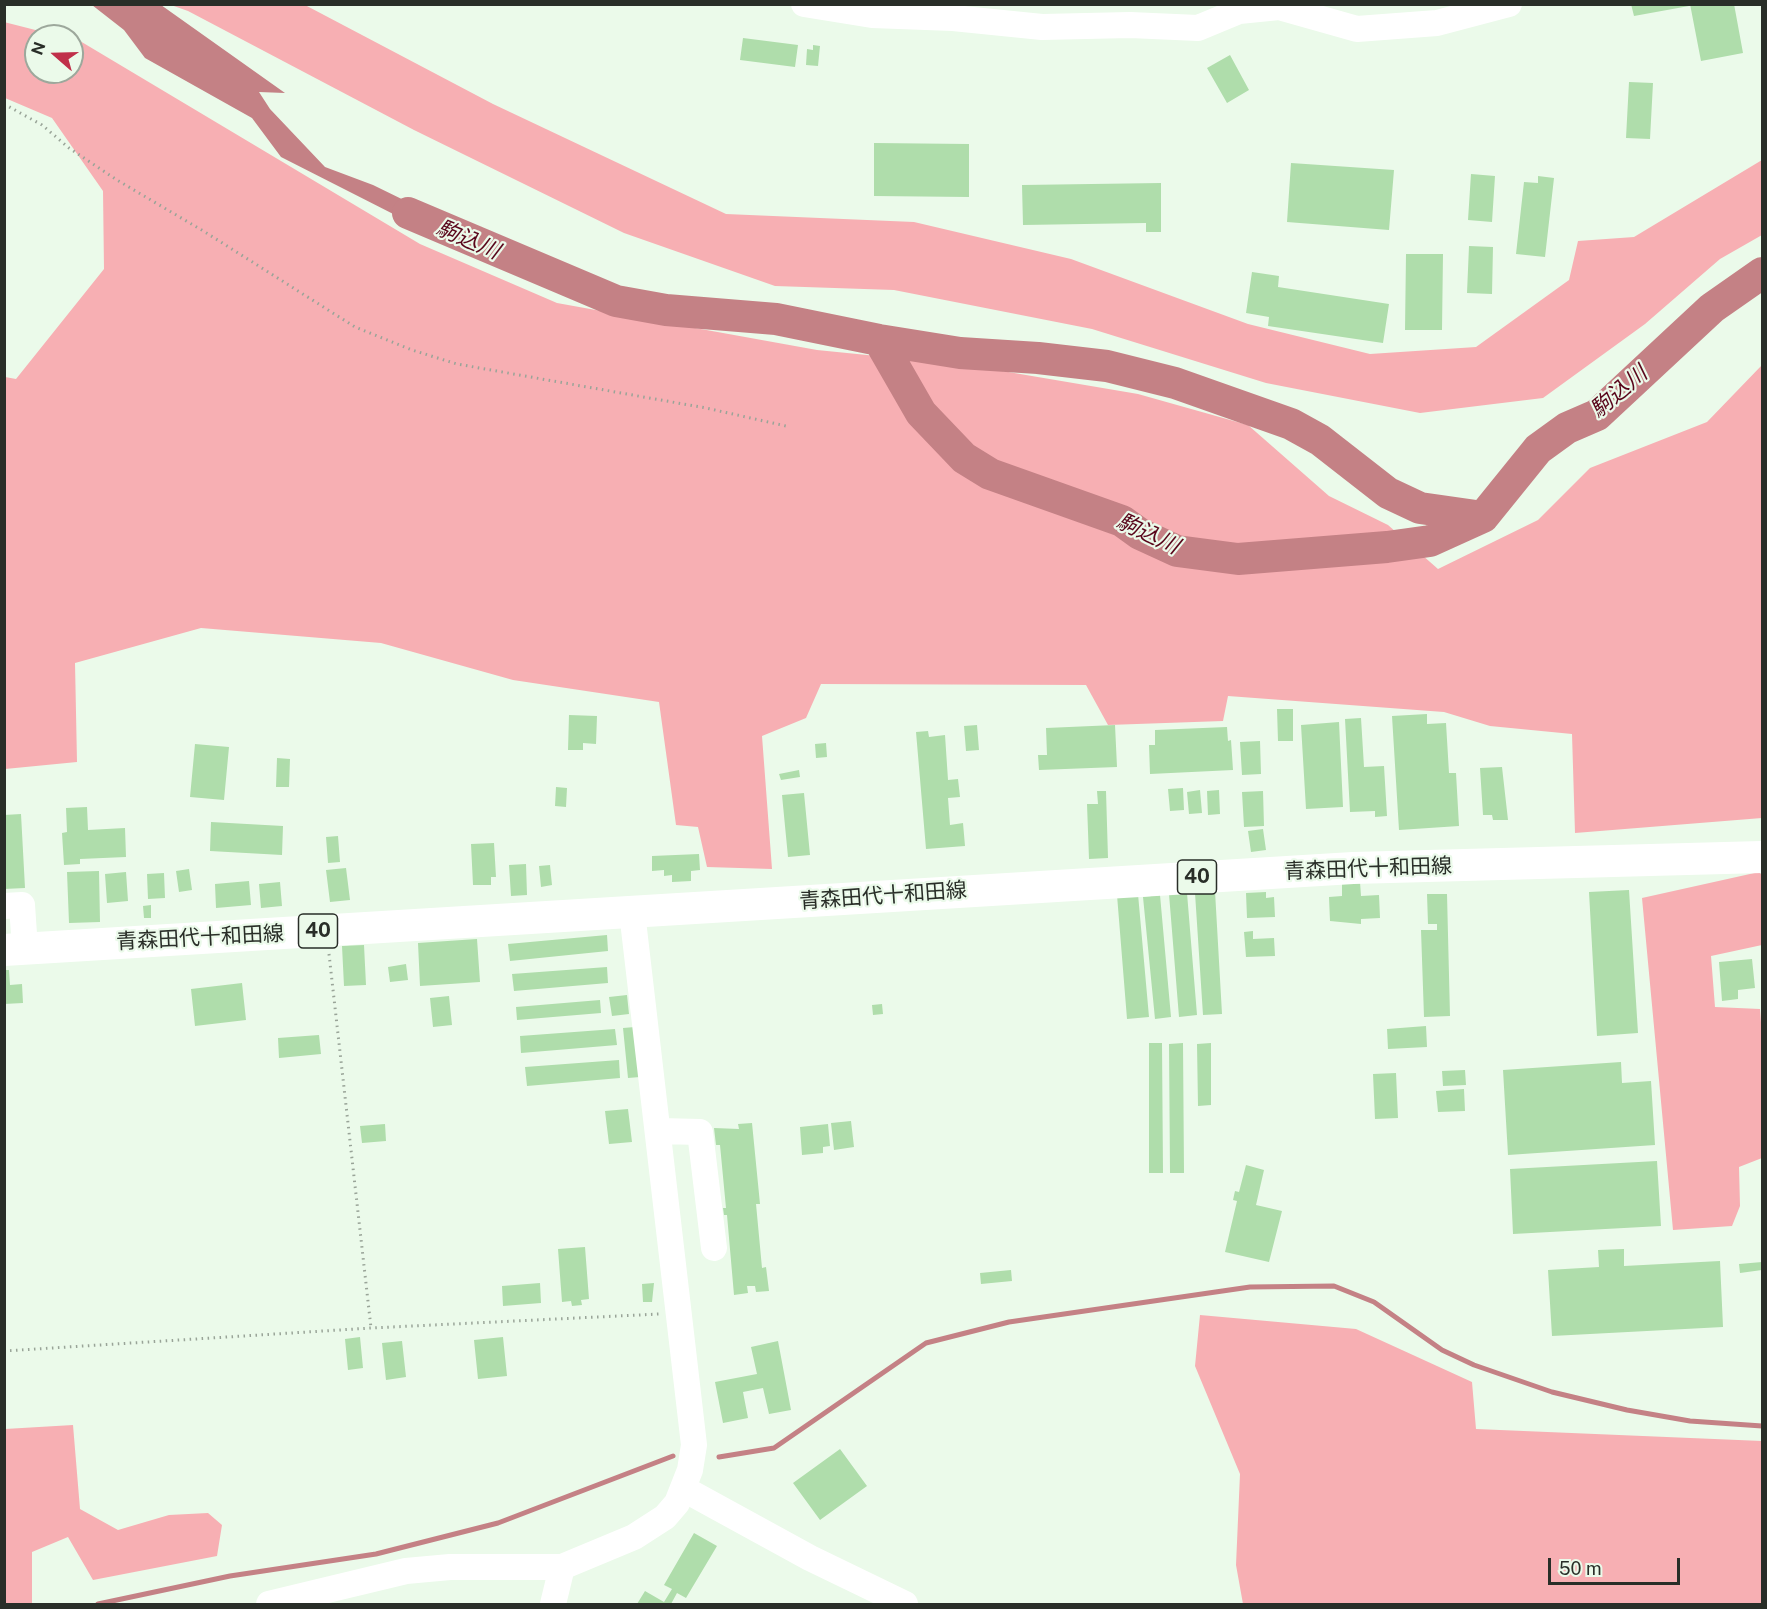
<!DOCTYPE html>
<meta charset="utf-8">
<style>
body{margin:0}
#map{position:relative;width:1767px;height:1609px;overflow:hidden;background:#ebfaea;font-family:"Public Sans",sans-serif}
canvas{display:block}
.frame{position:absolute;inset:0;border:6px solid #292e28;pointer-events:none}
.north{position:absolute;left:24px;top:24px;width:60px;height:60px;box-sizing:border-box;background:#ebfaea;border:2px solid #9da89c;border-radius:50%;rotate:290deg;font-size:16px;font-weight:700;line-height:24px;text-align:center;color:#292e28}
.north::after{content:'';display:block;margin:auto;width:21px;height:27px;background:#c0304a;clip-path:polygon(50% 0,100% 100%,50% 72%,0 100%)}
.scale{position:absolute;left:1548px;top:1558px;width:132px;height:27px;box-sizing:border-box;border:3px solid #292e28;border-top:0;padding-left:8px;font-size:18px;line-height:21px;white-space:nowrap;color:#292e28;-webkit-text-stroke:4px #ebfaea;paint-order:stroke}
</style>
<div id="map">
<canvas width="1767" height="1609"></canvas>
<div class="frame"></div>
<div class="north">N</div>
<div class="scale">50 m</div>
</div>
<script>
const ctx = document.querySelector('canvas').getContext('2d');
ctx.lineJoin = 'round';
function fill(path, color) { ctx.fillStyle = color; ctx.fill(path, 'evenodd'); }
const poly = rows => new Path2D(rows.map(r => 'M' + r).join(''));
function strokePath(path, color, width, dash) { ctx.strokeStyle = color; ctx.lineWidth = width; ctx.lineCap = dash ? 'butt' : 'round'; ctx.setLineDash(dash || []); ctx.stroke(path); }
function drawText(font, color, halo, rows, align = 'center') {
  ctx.font = font + ' "Public Sans","Noto Sans JP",sans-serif'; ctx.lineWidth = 4.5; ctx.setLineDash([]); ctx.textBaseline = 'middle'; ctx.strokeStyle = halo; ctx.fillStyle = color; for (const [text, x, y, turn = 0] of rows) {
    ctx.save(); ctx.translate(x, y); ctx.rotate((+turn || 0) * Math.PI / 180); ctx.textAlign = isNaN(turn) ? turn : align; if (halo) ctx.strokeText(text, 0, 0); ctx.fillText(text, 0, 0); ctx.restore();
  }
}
fill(poly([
 [171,5,305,5,493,104,726,214,914,222,1071,259,1248,324,1370,354,1476,347,1569,280,1578,241,1634,237,1762,160,1762,235,1720,259,1645,324,1543,398,1420,413,1266,383,1092,329,894,290,775,286,624,233,414,130,188,11],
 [4,22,59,36,36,36,36,72,72,72,72,39,80,41,420,244,557,303,817,350,967,365,1138,394,1248,425,1329,496,1388,525,1438,569,1538,520,1590,468,1707,422,1762,365,1762,818,1575,833,1572,734,1490,726,1444,712,1228,696,1223,721,1108,725,1086,685,821,684,806,718,762,736,772,869,707,867,698,827,676,825,659,702,513,680,381,643,201,628,75,663,77,762,5,769,5,377,16,379,104,269,103,191,52,118,5,98],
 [1759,872,1762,875,1762,945,1711,956,1715,1007,1760,1009,1762,1036,1762,1158,1739,1167,1740,1206,1732,1226,1673,1230,1642,898],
 [1200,1315,1356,1329,1472,1382,1476,1429,1762,1441,1762,1604,1243,1604,1236,1565,1240,1474,1195,1366],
 [73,1425,80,1509,118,1530,169,1515,208,1513,222,1525,217,1556,93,1580,68,1537,32,1552,32,1604,5,1604,5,1429]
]), '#f7afb3');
fill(poly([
 [92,5,161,5,285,93,259,92,270,109,325,167,373,185,416,206,467,246,407,221,281,157,252,118,145,58,124,30]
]), '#c48185');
strokePath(poly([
 [719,1457,774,1448,926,1343,1009,1322,1250,1287,1334,1286,1374,1302,1442,1350,1474,1365,1552,1392,1627,1410,1690,1421,1762,1426],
 [98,1604,230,1576,376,1554,498,1523,673,1456]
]), '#c48185', 5);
strokePath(poly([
 [408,213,616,301,666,310,776,319,879,340,960,353,1038,358,1107,366,1175,383,1291,424,1320,440,1388,493,1420,508,1483,517],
 [879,340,921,413,964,458,990,474,1122,521,1140,534,1177,551,1238,559,1387,547,1430,541,1483,517,1538,449,1567,428,1597,415,1712,308,1762,273]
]), '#c48185', 32);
fill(poly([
 [1631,4,1689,4,1689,6,1634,16],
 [1690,4,1734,4,1743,53,1701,61],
 [743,38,798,45,795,67,740,60],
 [813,45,820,46,818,66,806,65,807,49,813,50],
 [1230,55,1249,90,1227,103,1207,68],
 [1629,82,1653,83,1650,139,1626,138],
 [874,143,969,144,969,197,874,196],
 [1291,163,1394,170,1389,230,1287,222],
 [1471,174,1495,176,1492,222,1468,220],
 [1538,176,1554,178,1545,257,1516,254,1524,182,1538,183],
 [1161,183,1161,232,1146,232,1146,223,1023,225,1022,185],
 [1469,246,1493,247,1492,294,1467,293],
 [1406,254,1443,254,1442,330,1405,330],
 [1252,272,1279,276,1278,287,1389,304,1383,343,1268,326,1269,317,1246,313],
 [1277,709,1293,709,1293,741,1278,741],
 [1427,714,1427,724,1446,723,1449,773,1456,773,1459,826,1399,830,1392,716],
 [569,715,597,716,596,744,583,743,583,750,568,750],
 [1361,718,1364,767,1384,766,1387,816,1375,817,1375,811,1350,812,1345,719],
 [1339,722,1343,807,1306,809,1301,725],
 [977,725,979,750,966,751,964,726],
 [1115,725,1117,767,1039,770,1038,755,1047,755,1046,728],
 [1227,727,1228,741,1231,740,1233,770,1150,774,1149,745,1155,745,1155,730],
 [928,731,929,737,945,735,948,780,958,779,960,797,948,798,950,825,963,823,965,846,926,849,916,732],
 [1260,741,1261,774,1242,775,1240,742],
 [826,743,827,757,816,758,815,744],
 [195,744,229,747,224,800,190,797],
 [277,758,290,759,289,787,276,787],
 [1502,767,1508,820,1493,820,1492,815,1483,815,1480,768],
 [799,770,800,777,781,780,779,774],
 [556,787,567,788,566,807,555,806],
 [1183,788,1184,810,1170,811,1168,789],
 [1200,790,1202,813,1189,814,1187,792],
 [1219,790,1220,814,1208,815,1207,791],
 [1097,791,1106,791,1108,858,1089,859,1087,804,1098,804],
 [1263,791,1264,826,1244,827,1242,792],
 [804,793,810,855,788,857,782,795],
 [87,807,88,830,125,828,126,857,80,859,80,864,64,865,62,833,67,832,66,808],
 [21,814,25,888,4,889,4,815],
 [211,822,283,826,282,855,210,851],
 [1263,829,1266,850,1251,852,1248,831],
 [338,836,340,862,328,863,326,837],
 [494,843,496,877,491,877,491,885,473,885,471,844],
 [699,854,700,870,691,871,691,881,672,882,672,875,664,876,664,870,652,871,652,856],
 [526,864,527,895,511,896,509,865],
 [550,865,552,885,541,887,539,866],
 [346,868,350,900,330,902,326,870],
 [189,869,192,890,179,892,176,871],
 [99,871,100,922,69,923,67,872],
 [126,872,128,901,107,903,105,874],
 [164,873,165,898,148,899,147,874],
 [249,881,251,905,216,908,215,884],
 [280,882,282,906,261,908,259,884],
 [1360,882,1361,896,1379,895,1380,918,1361,919,1361,924,1330,921,1329,897,1342,896,1342,883],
 [1629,890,1638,1033,1597,1036,1589,892],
 [1215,891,1222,1014,1203,1015,1195,893],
 [1266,892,1266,898,1274,897,1275,917,1247,918,1246,893],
 [1187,893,1197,1015,1179,1017,1169,894],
 [1138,894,1149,1017,1127,1019,1117,895],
 [1427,894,1447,894,1450,1016,1424,1017,1421,930,1437,930,1437,924,1428,924],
 [1160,895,1171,1017,1155,1019,1143,897],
 [151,905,151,918,144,918,143,906],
 [1253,931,1253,939,1274,938,1275,956,1246,957,1244,932],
 [607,935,608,951,510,961,508,944],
 [477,939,480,982,420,986,418,943],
 [364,945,366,985,344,986,342,946],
 [1752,959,1755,988,1738,990,1738,999,1722,1001,1719,962],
 [406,964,408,980,390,982,388,967],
 [607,967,608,983,514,991,512,974],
 [4,970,9,970,10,985,22,984,23,1003,4,1004],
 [242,983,246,1020,195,1026,191,989],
 [627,995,629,1014,612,1016,609,997],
 [449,996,452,1025,433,1027,430,998],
 [600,1000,601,1013,517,1020,516,1007],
 [882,1004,883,1014,873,1015,872,1005],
 [1426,1026,1427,1047,1388,1049,1387,1029],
 [635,1027,640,1077,628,1078,623,1028],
 [615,1029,617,1045,521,1053,520,1036],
 [319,1035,321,1054,279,1058,278,1038],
 [1149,1043,1162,1043,1163,1173,1149,1173],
 [1183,1043,1184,1173,1170,1173,1169,1044],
 [1211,1043,1211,1105,1198,1106,1197,1044],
 [619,1060,620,1078,527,1086,525,1067],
 [1621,1062,1622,1083,1651,1081,1655,1145,1508,1155,1503,1070],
 [1465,1070,1466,1085,1443,1086,1442,1071],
 [1396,1073,1398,1118,1375,1119,1373,1074],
 [1464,1089,1465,1111,1438,1112,1436,1091],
 [628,1109,632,1142,609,1144,605,1111],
 [851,1121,854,1147,834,1150,831,1123],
 [752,1123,760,1204,756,1204,762,1268,766,1267,769,1291,756,1292,755,1286,747,1286,748,1293,734,1295,727,1215,724,1215,723,1208,726,1208,720,1145,716,1145,714,1128,739,1129,738,1124],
 [385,1124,386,1141,362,1143,360,1126],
 [828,1124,830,1146,823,1147,823,1153,802,1155,800,1127],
 [1657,1161,1661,1226,1513,1234,1510,1169],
 [1246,1165,1264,1170,1256,1205,1282,1211,1269,1262,1225,1252,1237,1201,1233,1200,1235,1191,1239,1192],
 [585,1247,589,1299,581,1300,582,1305,572,1306,571,1301,562,1302,558,1249],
 [1624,1249,1624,1266,1720,1261,1723,1327,1552,1336,1548,1270,1599,1267,1598,1250],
 [1762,1262,1762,1270,1740,1273,1739,1264],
 [1011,1270,1012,1281,981,1284,980,1273],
 [540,1283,541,1303,503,1306,502,1286],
 [654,1283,652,1302,643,1302,642,1284],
 [360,1337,363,1368,348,1370,345,1339],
 [503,1337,507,1376,478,1379,474,1340],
 [402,1341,406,1377,386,1380,382,1343],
 [778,1341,791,1410,769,1414,763,1388,743,1392,748,1418,723,1423,715,1382,757,1374,751,1347],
 [840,1449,867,1486,820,1520,793,1483],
 [694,1533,717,1546,686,1598,677,1593,671,1604,637,1604,645,1591,664,1602,672,1589,664,1585]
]), '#afddab');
strokePath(poly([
 [4,104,42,125,69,148,117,180,205,232,355,327,412,350,457,364,706,408,786,426],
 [329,954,371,1328],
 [4,1351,371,1328,659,1314]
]), '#99a498', 3, [1.5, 4.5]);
strokePath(poly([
 [804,4,872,15,953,18,1042,27,1130,25,1198,28,1239,11,1279,7,1357,29,1437,23,1509,4],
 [4,906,22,905,25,949],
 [660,1131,700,1132,714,1248],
 [684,1489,810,1558,905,1604],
 [269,1604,406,1571,450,1567,562,1567,634,1537,665,1517,677,1503,690,1470,694,1445,632,912],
 [553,1604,562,1567]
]), '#fff', 26);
strokePath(poly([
 [4,950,1353,868,1762,857]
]), '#fff', 32);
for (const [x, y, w] of [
 [1197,877,39],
 [318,931,39]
]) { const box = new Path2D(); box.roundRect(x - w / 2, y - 17, w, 34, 4.5); ctx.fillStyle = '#ebfaea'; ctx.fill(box); strokePath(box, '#292e28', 1.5); }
drawText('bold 20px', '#292e28', null, [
 ["40",1197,877],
 ["40",318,931]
]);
drawText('21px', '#292e28', '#ebfaea', [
 ["青森田代十和田線",1368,869,-2],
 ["青森田代十和田線",883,896,-4],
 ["青森田代十和田線",200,938,-3]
]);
drawText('italic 22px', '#59051a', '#ebfaea', [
 ["駒込川",468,240,23],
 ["駒込川",1619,392,-40],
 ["駒込川",1148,534,25]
]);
</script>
